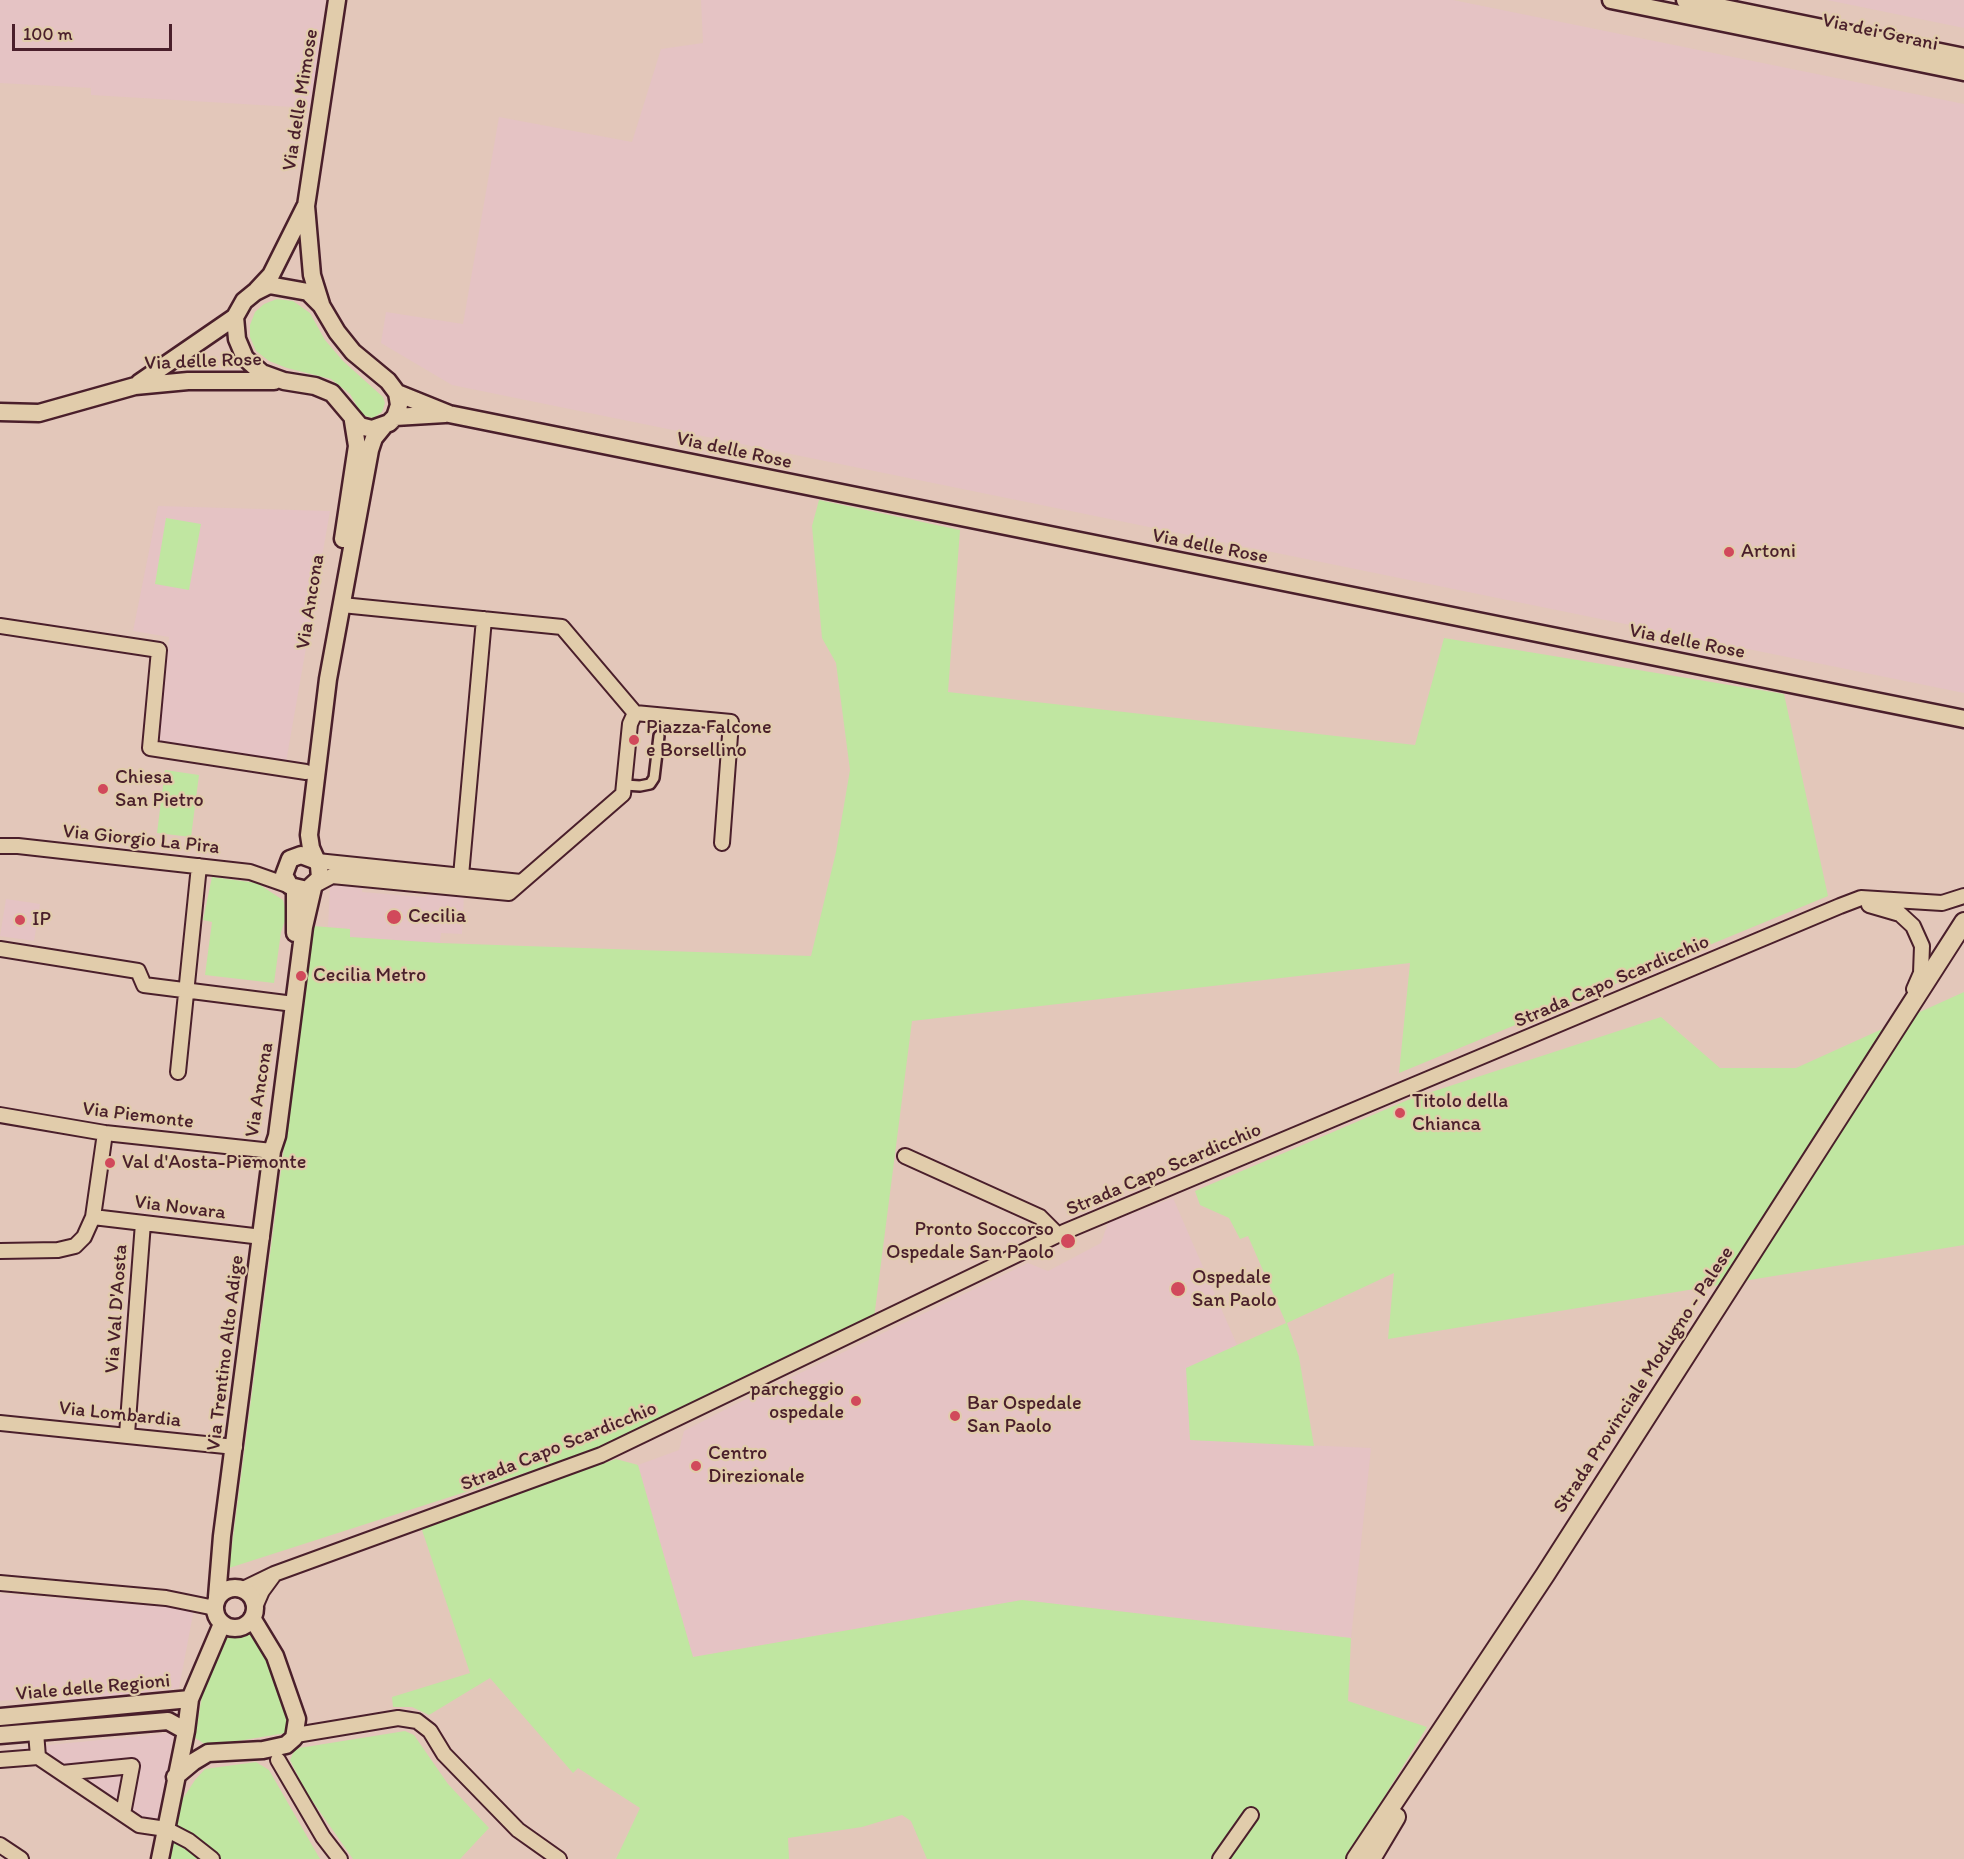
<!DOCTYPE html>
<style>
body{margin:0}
#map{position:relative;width:1964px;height:1859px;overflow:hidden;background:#e3c7ba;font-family:Itim,sans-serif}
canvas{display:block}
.scale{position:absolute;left:12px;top:24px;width:160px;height:27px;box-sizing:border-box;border:3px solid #4a1f2b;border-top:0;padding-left:8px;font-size:18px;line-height:21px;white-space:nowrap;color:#4a1f2b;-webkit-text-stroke:4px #e1ccab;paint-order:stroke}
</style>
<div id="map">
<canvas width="1964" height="1859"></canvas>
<div class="scale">100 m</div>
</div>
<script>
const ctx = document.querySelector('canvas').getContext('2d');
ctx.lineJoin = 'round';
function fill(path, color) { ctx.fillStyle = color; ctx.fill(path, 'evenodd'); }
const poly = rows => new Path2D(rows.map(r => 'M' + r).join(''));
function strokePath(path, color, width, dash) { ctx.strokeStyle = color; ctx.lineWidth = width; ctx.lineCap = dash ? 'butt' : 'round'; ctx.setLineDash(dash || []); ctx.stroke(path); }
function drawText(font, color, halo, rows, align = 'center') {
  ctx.font = font + ' Itim,sans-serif'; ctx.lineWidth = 4.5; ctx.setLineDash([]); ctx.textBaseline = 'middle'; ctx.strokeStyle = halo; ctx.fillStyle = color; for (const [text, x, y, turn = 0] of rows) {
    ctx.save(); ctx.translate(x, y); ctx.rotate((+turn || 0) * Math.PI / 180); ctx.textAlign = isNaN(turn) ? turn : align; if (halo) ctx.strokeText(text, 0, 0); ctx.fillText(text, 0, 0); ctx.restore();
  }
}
fill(poly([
 [0,0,326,0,310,108,91,95,91,88,0,83],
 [701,0,1453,0,1964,104,1964,693,452,385,381,343,386,312,463,324,499,117,632,142,661,49,703,43],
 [1827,0,1964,0,1964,28],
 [158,506,330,511,286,762,159,743,169,637,133,631],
 [333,885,362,887,362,892,424,897,433,893,464,895,462,934,441,933,440,943,350,937,350,929,328,927,330,886],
 [6,899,40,904,34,941,0,936],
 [1173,1198,1237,1345,1190,1440,1371,1448,1351,1638,1022,1600,693,1657,638,1465,679,1450,684,1431,732,1406,1028,1263,1048,1271,1101,1243,1108,1223],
 [0,1594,194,1609,179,1688,69,1702,69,1695,0,1701],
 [171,1733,174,1736,155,1838,19,1748]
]), '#e5c3c4');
fill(poly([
 [277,299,293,301,310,313,325,340,343,361,383,397,385,403,382,412,373,418,362,415,350,394,331,379,287,368,269,361,256,351,250,337,250,325,255,312,264,304],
 [819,500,960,530,948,692,1415,745,1444,638,1784,694,1828,896,1399,1073,1410,963,912,1021,874,1318,590,1452,229,1568,313,926,350,929,350,937,440,943,811,956,836,852,850,770,836,663,822,638,812,526],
 [166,518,201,524,189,590,155,584],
 [165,770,199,775,191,837,157,833],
 [212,877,257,883,283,900,287,915,281,932,274,983,205,975,212,922,203,920],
 [1964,992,1964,1245,1388,1339,1394,1273,1287,1323,1299,1357,1314,1446,1190,1440,1186,1368,1286,1323,1248,1236,1240,1239,1229,1218,1200,1205,1195,1191,1410,1099,1661,1017,1720,1068,1796,1068],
 [616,1459,638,1465,693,1657,1022,1600,1351,1638,1348,1701,1427,1727,1346,1859,927,1859,911,1821,902,1815,862,1827,788,1838,789,1859,616,1859,640,1808,578,1768,573,1773,490,1678,429,1715,412,1707,393,1707,392,1697,470,1673,421,1527],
 [252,1627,278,1683,291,1728,286,1733,208,1746,195,1738,206,1672,224,1631,240,1634],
 [405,1731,414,1735,448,1784,489,1828,460,1859,353,1859,306,1792,290,1760,294,1751,299,1748],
 [256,1762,269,1770,320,1859,170,1859,180,1803,195,1780,205,1769]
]), '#c0e6a1');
const pedestrian = poly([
 [625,785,640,786,650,784,654,778,659,736]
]);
const minor = poly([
 [342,605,562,627,635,713,731,722,722,843],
 [0,626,159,650,150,748,306,772],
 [0,846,18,846,250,872,290,886],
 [317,861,521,882],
 [461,876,484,619],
 [317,884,332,876,509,893,623,794,630,724,635,713],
 [1869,905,1900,914,1913,926,1922,946,1921,973,1914,989],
 [0,949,138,971,144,985,286,1003],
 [178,1072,199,866],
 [0,1115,105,1133,272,1151],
 [905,1156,1040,1217,1058,1235],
 [93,1217,262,1237],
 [0,1251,58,1250,75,1246,84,1237,93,1217,105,1133],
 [0,1423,235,1447],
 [127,1434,143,1223],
 [0,1583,166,1598,215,1608],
 [243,1589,274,1574,601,1455,1064,1232,1840,906,1861,898,1942,903,1964,896],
 [255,1607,262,1591,273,1576],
 [36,1732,38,1757,139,1825,166,1829,189,1841,212,1859],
 [296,1735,398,1718,417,1721,430,1731,444,1754,518,1830,559,1859],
 [0,1760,38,1757],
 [278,1760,323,1837,340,1859],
 [62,1773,132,1766,123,1814],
 [0,1845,21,1859],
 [1220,1859,1251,1815]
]);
const tertiary = poly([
 [1611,0,1964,72],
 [1685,0,1964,57],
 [269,285,308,292,321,305,337,332,353,352,388,381,397,393,399,405,395,417,389,423,372,429,360,426,332,393,315,386,284,381,262,373,245,358,237,339,235,317,244,301,255,292,269,285],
 [257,290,271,275,305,207],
 [321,304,312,275,306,206,337,0],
 [139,383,235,317],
 [397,393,449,414,1964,719],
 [0,412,39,413,135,386,188,381,274,381],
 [395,417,445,414],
 [343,539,357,446,353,421],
 [317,861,301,855,290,859,284,875,290,886,307,890,320,878,319,866,311,848,309,835,328,679,370,450,374,438,383,427],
 [295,889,295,933],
 '215 1608a20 20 0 1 1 40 0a20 20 0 1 1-40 0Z',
 [217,1597,222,1536,272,1151,277,1136,304,927,313,888],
 [0,1717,190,1699],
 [0,1735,168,1721,186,1731],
 [175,1777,193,1762,208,1753,263,1750,286,1745,294,1738,297,1719,275,1656,252,1618],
 [160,1859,186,1731,190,1699,222,1624]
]);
const secondary = poly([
 [1356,1859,1545,1575,1964,922],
 [1371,1859,1396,1817]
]);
strokePath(pedestrian, '#4a1f2b', 14);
strokePath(minor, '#4a1f2b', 18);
strokePath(tertiary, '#4a1f2b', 21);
strokePath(secondary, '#4a1f2b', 22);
strokePath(pedestrian, '#e1ccab', 9);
strokePath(minor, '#e1ccab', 14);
strokePath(tertiary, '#e1ccab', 16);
strokePath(secondary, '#e1ccab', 18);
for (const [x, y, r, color] of [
 [1729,552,6,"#d1495b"],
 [634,740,6,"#d1495b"],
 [103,789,6,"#d1495b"],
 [394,917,8,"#d1495b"],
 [20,920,6,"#d1495b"],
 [301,976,6,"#d1495b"],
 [1400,1113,6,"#d1495b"],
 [110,1163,6,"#d1495b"],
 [1068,1241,8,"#d1495b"],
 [1178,1289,8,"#d1495b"],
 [856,1401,6,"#d1495b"],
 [955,1416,6,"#d1495b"],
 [696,1466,6,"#d1495b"]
]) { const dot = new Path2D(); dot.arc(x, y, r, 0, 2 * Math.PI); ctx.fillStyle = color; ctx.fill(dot); strokePath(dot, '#e1ccab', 2); }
drawText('20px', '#4a1f2b', '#e1ccab', [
 ["Via dei Gerani",1880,33,12],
 ["Via delle Mimose",301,100,-81],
 ["Via delle Rose",203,362,-2],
 ["Via delle Rose",734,451,12],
 ["Via delle Rose",1210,547,11],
 ["Via Ancona",311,602,-81],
 ["Via delle Rose",1687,642,11],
 ["Via Giorgio La Pira",141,840,6],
 ["Strada Capo Scardicchio",1612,982,-23],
 ["Via Ancona",260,1090,-81],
 ["Via Piemonte",138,1116,7],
 ["Strada Capo Scardicchio",1164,1170,-23],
 ["Via Novara",180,1208,7],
 ["Via Val D'Aosta",117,1309,-86],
 ["Via Trentino Alto Adige",226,1353,-83],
 ["Strada Provinciale Modugno - Palese",1644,1380,-57],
 ["Via Lombardia",120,1415,6],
 ["Strada Capo Scardicchio",559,1447,-22],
 ["Viale delle Regioni",93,1688,-5]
]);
drawText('20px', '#4a1f2b', '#e1ccab', [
 ["Artoni",1741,552],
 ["Piazza Falcone",646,728],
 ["e Borsellino",646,751],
 ["Chiesa",115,778],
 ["San Pietro",115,801],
 ["Cecilia",408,917],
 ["IP",32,920],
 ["Cecilia Metro",313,976],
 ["Titolo della",1412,1102],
 ["Chianca",1412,1125],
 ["Val d'Aosta-Piemonte",122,1163],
 ["Pronto Soccorso",1054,1230,"right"],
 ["Ospedale San Paolo",1054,1253,"right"],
 ["Ospedale",1192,1278],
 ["San Paolo",1192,1301],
 ["parcheggio",844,1390,"right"],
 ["ospedale",844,1413,"right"],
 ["Bar Ospedale",967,1404],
 ["San Paolo",967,1427],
 ["Centro",708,1454],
 ["Direzionale",708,1477]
], 'left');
</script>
